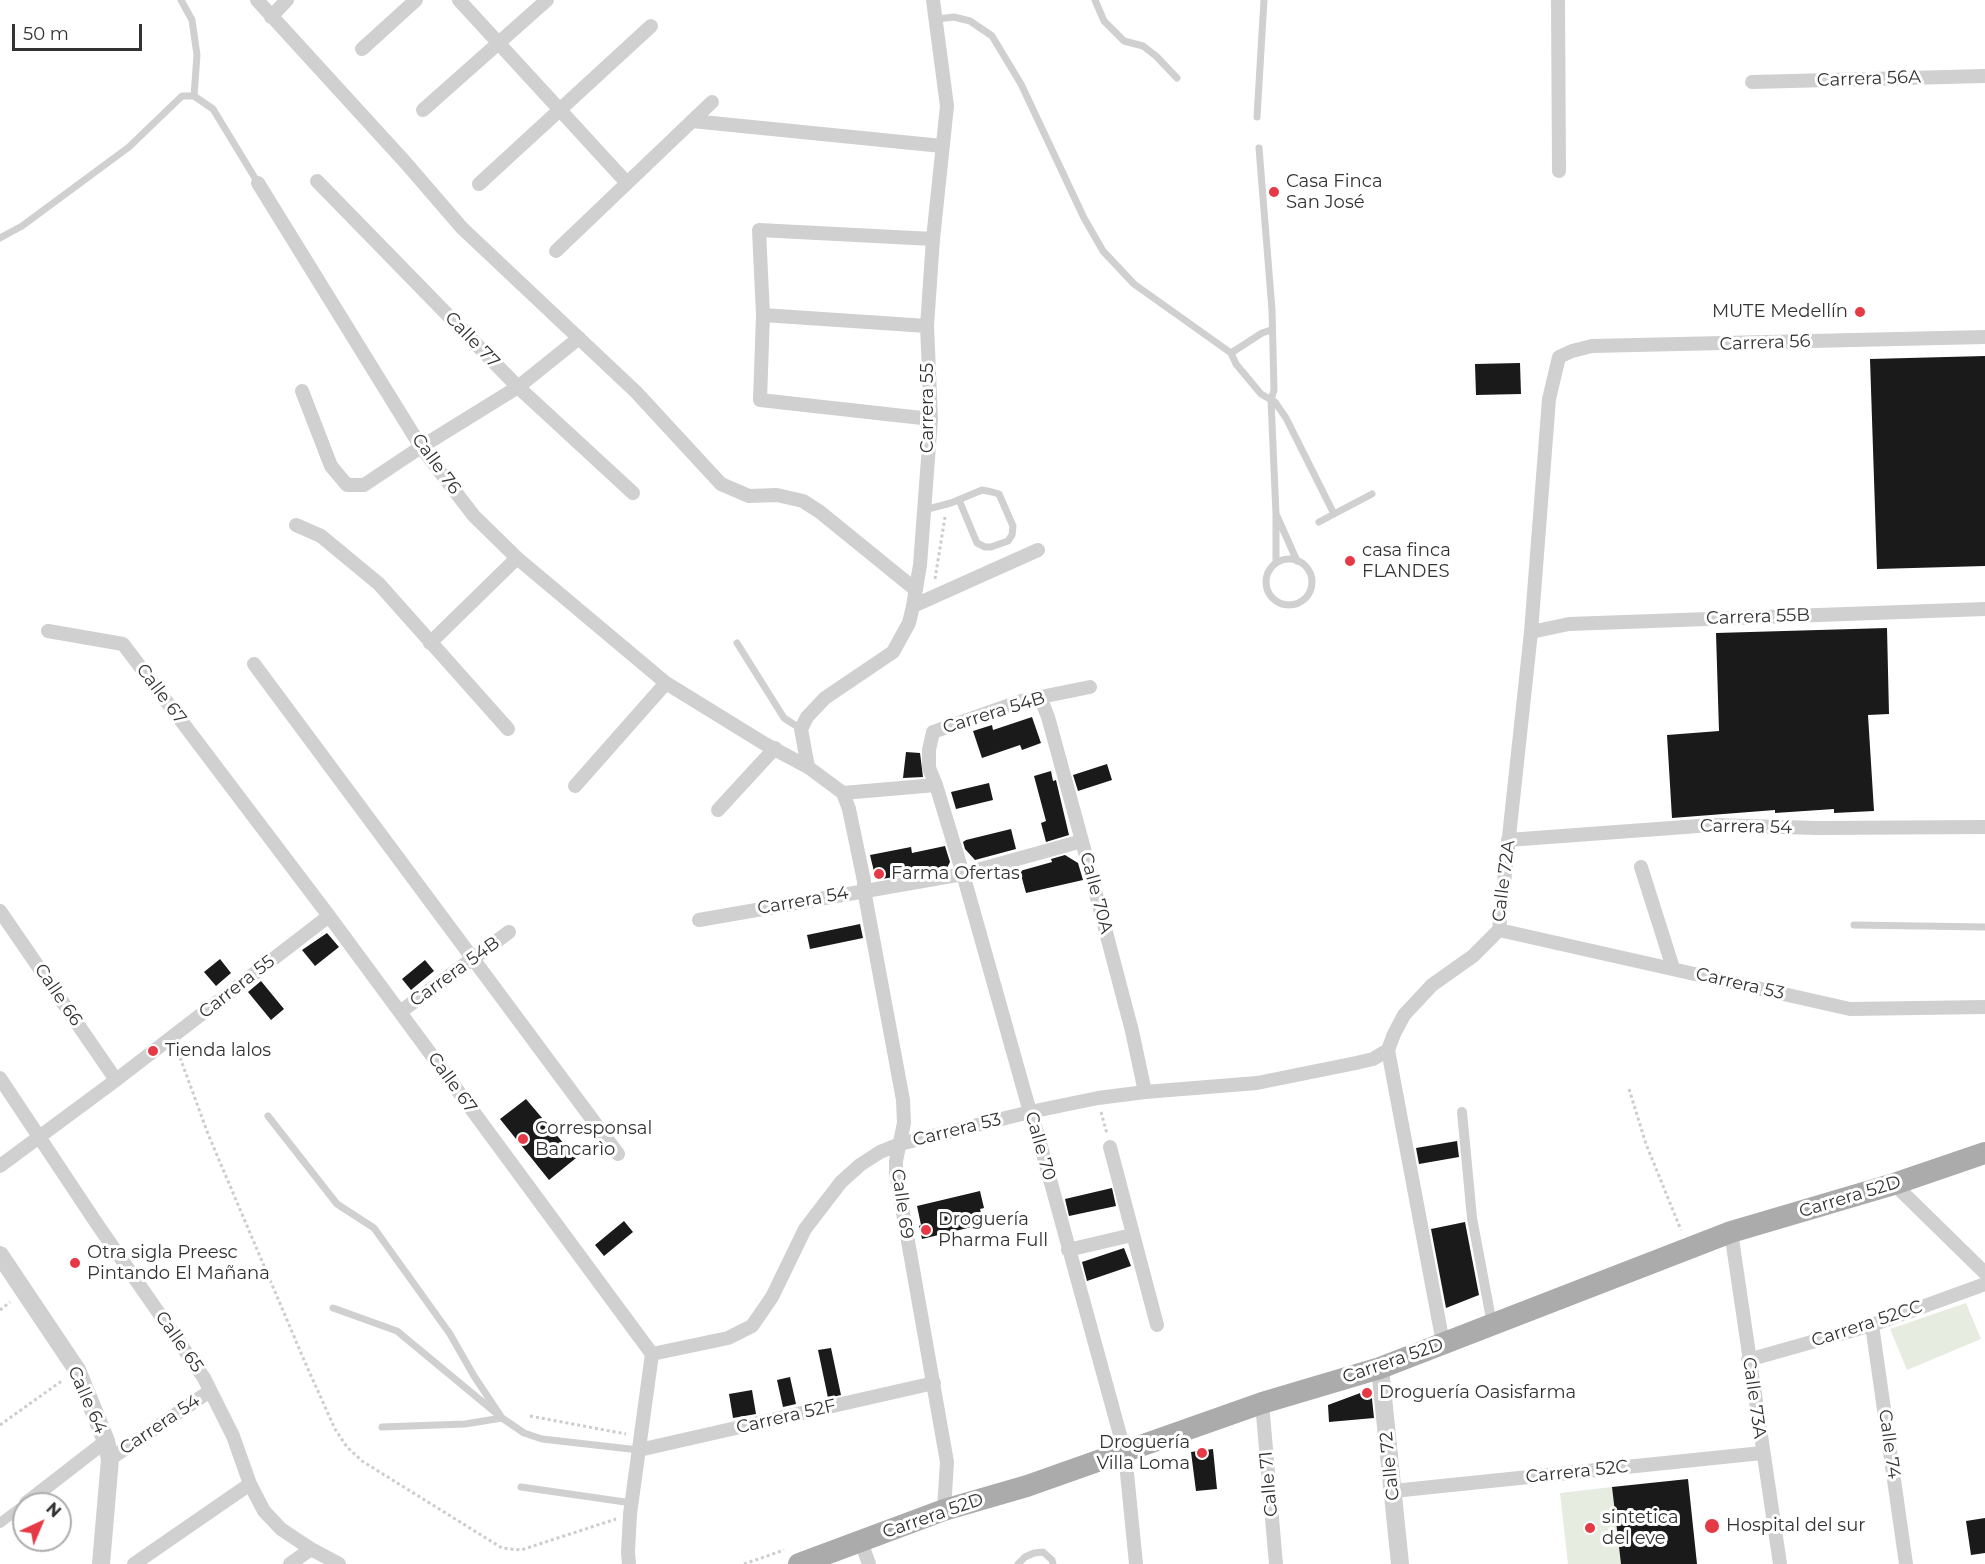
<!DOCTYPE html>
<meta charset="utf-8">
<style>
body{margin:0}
#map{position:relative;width:1985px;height:1564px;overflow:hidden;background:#fff;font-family:Montserrat,sans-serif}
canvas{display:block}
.north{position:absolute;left:12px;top:1492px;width:60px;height:60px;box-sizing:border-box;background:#fff;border:2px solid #adadad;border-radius:50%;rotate:44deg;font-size:16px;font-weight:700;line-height:24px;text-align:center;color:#333}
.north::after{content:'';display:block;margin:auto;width:21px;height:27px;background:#e63946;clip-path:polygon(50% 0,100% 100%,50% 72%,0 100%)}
.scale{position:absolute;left:12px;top:24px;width:130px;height:27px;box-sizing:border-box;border:3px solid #333;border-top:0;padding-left:8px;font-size:18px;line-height:21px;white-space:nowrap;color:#333;-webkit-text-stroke:4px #fff;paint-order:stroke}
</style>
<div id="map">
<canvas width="1985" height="1564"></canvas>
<div class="north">N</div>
<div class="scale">50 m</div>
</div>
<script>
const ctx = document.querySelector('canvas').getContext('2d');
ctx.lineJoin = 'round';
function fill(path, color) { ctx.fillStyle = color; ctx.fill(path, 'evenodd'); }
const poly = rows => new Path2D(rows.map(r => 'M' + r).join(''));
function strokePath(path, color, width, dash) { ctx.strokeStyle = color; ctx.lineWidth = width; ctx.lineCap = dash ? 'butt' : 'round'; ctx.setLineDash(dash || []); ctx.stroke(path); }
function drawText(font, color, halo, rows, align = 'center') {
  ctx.font = font + ' Montserrat,sans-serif'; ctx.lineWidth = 6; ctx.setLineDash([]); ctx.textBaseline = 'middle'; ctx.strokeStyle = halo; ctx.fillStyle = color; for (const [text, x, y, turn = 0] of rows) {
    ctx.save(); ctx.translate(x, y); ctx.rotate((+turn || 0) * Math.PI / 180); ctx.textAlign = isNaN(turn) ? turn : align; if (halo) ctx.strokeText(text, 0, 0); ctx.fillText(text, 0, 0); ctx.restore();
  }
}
fill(poly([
 [1966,1303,1981,1339,1907,1370,1890,1329],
 [1612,1487,1621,1564,1568,1564,1560,1493]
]), '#e6ecdf');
fill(poly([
 [1985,356,1985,566,1877,569,1870,359],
 [1520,363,1521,394,1476,395,1475,364],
 [1887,628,1889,714,1868,715,1874,811,1834,813,1834,809,1775,813,1775,810,1672,818,1667,735,1719,731,1716,633],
 [1032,717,1041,743,1022,750,1020,745,982,758,973,731,992,725,993,730],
 [906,752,920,753,923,777,903,778],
 [1107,764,1112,780,1078,791,1073,775],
 [1051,771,1053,781,1056,780,1069,835,1046,842,1041,823,1046,821,1034,776],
 [989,783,993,800,956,809,951,792],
 [1011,829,1016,849,975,860,965,849,963,842,966,840],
 [945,846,950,862,947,868,876,880,870,855,911,847,912,853],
 [1065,855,1078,863,1083,880,1026,893,1020,871,1052,862,1051,859],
 [860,924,863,938,810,949,807,935],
 [327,933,339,947,315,966,302,950],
 [220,959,231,973,216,986,204,972],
 [425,960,434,971,411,990,402,979],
 [261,981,284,1009,271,1020,248,992],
 [526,1099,576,1158,549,1180,500,1119],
 [1457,1141,1459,1157,1419,1164,1416,1148],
 [1112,1188,1116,1206,1069,1216,1065,1199],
 [980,1191,984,1208,980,1209,984,1224,922,1239,919,1226,921,1225,917,1206],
 [624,1221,633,1232,604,1256,595,1245],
 [1465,1222,1479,1295,1446,1308,1431,1229],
 [1124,1248,1131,1266,1087,1281,1082,1262],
 [831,1348,841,1395,828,1398,818,1350],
 [790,1377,796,1404,783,1407,777,1380],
 [1371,1389,1374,1418,1329,1422,1328,1405],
 [752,1390,756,1414,733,1418,729,1394],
 [1213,1449,1217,1489,1196,1491,1191,1452],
 [1688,1479,1697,1564,1621,1564,1612,1487],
 [1985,1518,1985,1553,1971,1555,1966,1521]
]), '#1a1a1a');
strokePath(poly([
 [935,579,945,517],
 [178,1052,208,1134,304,1360,335,1429,347,1447,362,1461,502,1548,521,1550,616,1519],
 [1629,1089,1646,1144,1681,1230],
 [1101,1112,1107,1134],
 [0,1310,10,1302],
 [530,1416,626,1434],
 [0,1425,63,1380],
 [744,1564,784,1550]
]), '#cdcdcd', 3, [3, 3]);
strokePath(poly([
 [181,0,192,20,197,55,194,96],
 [1095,0,1104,21,1124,41,1143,46,1156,56,1177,78],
 [937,19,954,17,970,21,992,36,1021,84,1084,218,1103,251,1134,284,1231,353,1236,364,1261,394,1275,402,1286,418,1334,514,1372,494],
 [1257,117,1264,0],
 [1259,148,1272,310,1274,390,1271,400,1276,514,1276,563],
 [0,238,22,226,129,147,182,96,194,96,213,109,258,183],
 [1231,353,1262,333,1271,330],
 [924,510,951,503,982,490,992,492,999,494,1013,526,1012,535,1008,541,991,547,985,547,977,543,959,500],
 [1277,516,1297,561],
 [1319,522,1334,514],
 '1266 582a23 23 0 1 1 46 0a23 23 0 1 1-46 0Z',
 [737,643,784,718,801,729],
 [1854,925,1985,927],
 [268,1116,337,1204,374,1228,450,1334,474,1376,502,1418,465,1424,382,1427],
 [333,1308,397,1331,502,1418,524,1433,542,1439,639,1450],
 [521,1487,632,1503],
 [1018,1564,1025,1557,1034,1553,1043,1552,1052,1560,1053,1564]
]), '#d0d0d0', 7);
strokePath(poly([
 [1462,1112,1472,1218,1492,1324],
 [0,1523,24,1505]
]), '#d0d0d0', 10);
strokePath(poly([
 [257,0,405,162,462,228,636,392,721,484,749,496,777,495,803,501,820,512,916,590],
 [459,0,627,183],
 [1558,0,1559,171],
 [271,17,287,0],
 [362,49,416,0],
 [1752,82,1985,76],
 [423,110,547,0],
 [692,121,942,146],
 [317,181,518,387,633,493],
 [258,183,421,447,474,516,517,558,666,683,765,744,808,767,843,793],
 [479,184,651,26],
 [556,251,712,102],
 [763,315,927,326],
 [302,391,331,466,347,485,364,485,421,447,518,387,579,338],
 [931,419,760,400,763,315,759,230,933,239],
 [296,525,321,536,379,584,508,729],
 [913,606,1038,550],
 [48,631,123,644,329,916,652,1354,630,1514,628,1552,629,1564],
 [1531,632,1569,624,1985,609],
 [430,643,517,558],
 [254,664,618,1154],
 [1090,687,1021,701,933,732,929,750,929,768,936,785,963,874,1030,1112,1037,1132,1125,1453,1136,1564],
 [1040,697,1048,717,1082,841,1132,1031,1145,1092],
 [808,767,801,729,807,717,825,698,893,652,909,623,913,606,920,565,931,419,927,326,933,239,947,106,933,0],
 [575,786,666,683],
 [843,793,849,809,864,881,864,890,903,1100,904,1123,896,1161,896,1173,947,1462,944,1510],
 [843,793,936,785],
 [718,810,775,748],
 [1508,840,1712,825,1817,828,1985,827],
 [1641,867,1673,968],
 [0,911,116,1080],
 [699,920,963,874,1082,841],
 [1499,930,1850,1009,1985,1007],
 [400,1012,509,932],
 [0,1078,97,1224,204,1378,233,1436,250,1484,264,1511,281,1529,311,1549,339,1564],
 [1110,1147,1157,1325],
 [0,1166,116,1080,329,916],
 [1894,1184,1985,1273],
 [1731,1232,1780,1564],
 [1068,1250,1132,1235],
 [1872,1325,1906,1564],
 [1443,1343,1388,1050,1394,1034,1404,1015,1432,985,1473,956,1499,930,1531,632,1549,399,1559,357,1572,351,1592,346,1985,337],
 [652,1354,728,1338,752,1326,772,1297,805,1229,841,1182,860,1165,880,1152,900,1144,1030,1112,1098,1098,1145,1092,1257,1083,1356,1063,1373,1059,1388,1050],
 [1748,1360,1872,1325,1985,1284],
 [1262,1403,1276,1564],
 [639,1450,934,1383],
 [110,1459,210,1391],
 [1393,1491,1762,1453],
 [26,1503,106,1441],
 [861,1542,869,1564],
 [134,1564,250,1484],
 [290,1564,311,1549]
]), '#d0d0d0', 14);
strokePath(poly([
 [0,1255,77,1370,106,1441,110,1459,101,1564],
 [1380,1368,1400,1564]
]), '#d0d0d0', 18);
strokePath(poly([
 [799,1564,944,1510,1027,1486,1262,1403,1380,1368,1731,1232,1894,1184,1985,1153]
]), '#ababab', 22);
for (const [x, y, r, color] of [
 [1274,192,6,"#e63946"],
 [1860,312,6,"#e63946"],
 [1350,561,6,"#e63946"],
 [879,874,6,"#e63946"],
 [153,1051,6,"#e63946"],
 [523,1139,6,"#e63946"],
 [926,1230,6,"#e63946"],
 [75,1263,6,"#e63946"],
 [1367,1393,6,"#e63946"],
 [1202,1453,6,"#e63946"],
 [1712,1526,8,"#e63946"],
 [1590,1528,6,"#e63946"]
]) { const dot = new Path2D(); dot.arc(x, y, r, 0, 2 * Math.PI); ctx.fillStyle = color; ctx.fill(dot); strokePath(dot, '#fff', 2); }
drawText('18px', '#333', '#fff', [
 ["Carrera 56A",1869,79,-2],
 ["Calle 77",472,340,46],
 ["Carrera 56",1765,343,-2],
 ["Carrera 55",928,408,-90],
 ["Calle 76",436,464,54],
 ["Carrera 55B",1758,617,-2],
 ["Calle 67",161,694,53],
 ["Carrera 54B",994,713,-17],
 ["Carrera 54",1746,827,1],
 ["Calle 72A",1504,881,-83],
 ["Calle 70A",1096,893,75],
 ["Carrera 54",803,901,-10],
 ["Carrera 54B",455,972,-36],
 ["Carrera 53",1740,984,13],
 ["Carrera 55",237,987,-38],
 ["Calle 66",58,995,56],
 ["Calle 67",452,1083,54],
 ["Carrera 53",957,1130,-14],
 ["Calle 70",1040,1146,74],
 ["Carrera 52D",1850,1197,-17],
 ["Calle 69",902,1204,82],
 ["Carrera 52CC",1867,1324,-18],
 ["Calle 65",179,1342,55],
 ["Carrera 52D",1393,1361,-19],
 ["Calle 73A",1754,1398,82],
 ["Calle 64",87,1400,66],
 ["Carrera 52F",786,1417,-13],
 ["Carrera 54",160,1425,-34],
 ["Calle 74",1889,1444,82],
 ["Calle 72",1390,1466,-96],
 ["Carrera 52C",1577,1472,-6],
 ["Calle 71",1269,1484,-95],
 ["Carrera 52D",933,1516,-19]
]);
drawText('18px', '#333', '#fff', [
 ["Casa Finca",1286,182],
 ["San José",1286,203],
 ["MUTE Medellín",1848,312,"right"],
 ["casa finca",1362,551],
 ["FLANDES",1362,572],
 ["Farma Ofertas",891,874],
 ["Tienda lalos",165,1051],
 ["Corresponsal",535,1129],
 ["Bancarìo",535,1150],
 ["Droguería",938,1220],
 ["Pharma Full",938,1241],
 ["Otra sigla Preesc",87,1253],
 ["Pintando El Mañana",87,1274],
 ["Droguería Oasisfarma",1379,1393],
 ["Droguería",1190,1443,"right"],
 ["Villa Loma",1190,1464,"right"],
 ["sintetica",1602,1518],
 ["del eve",1602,1539],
 ["Hospital del sur",1726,1526]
], 'left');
</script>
